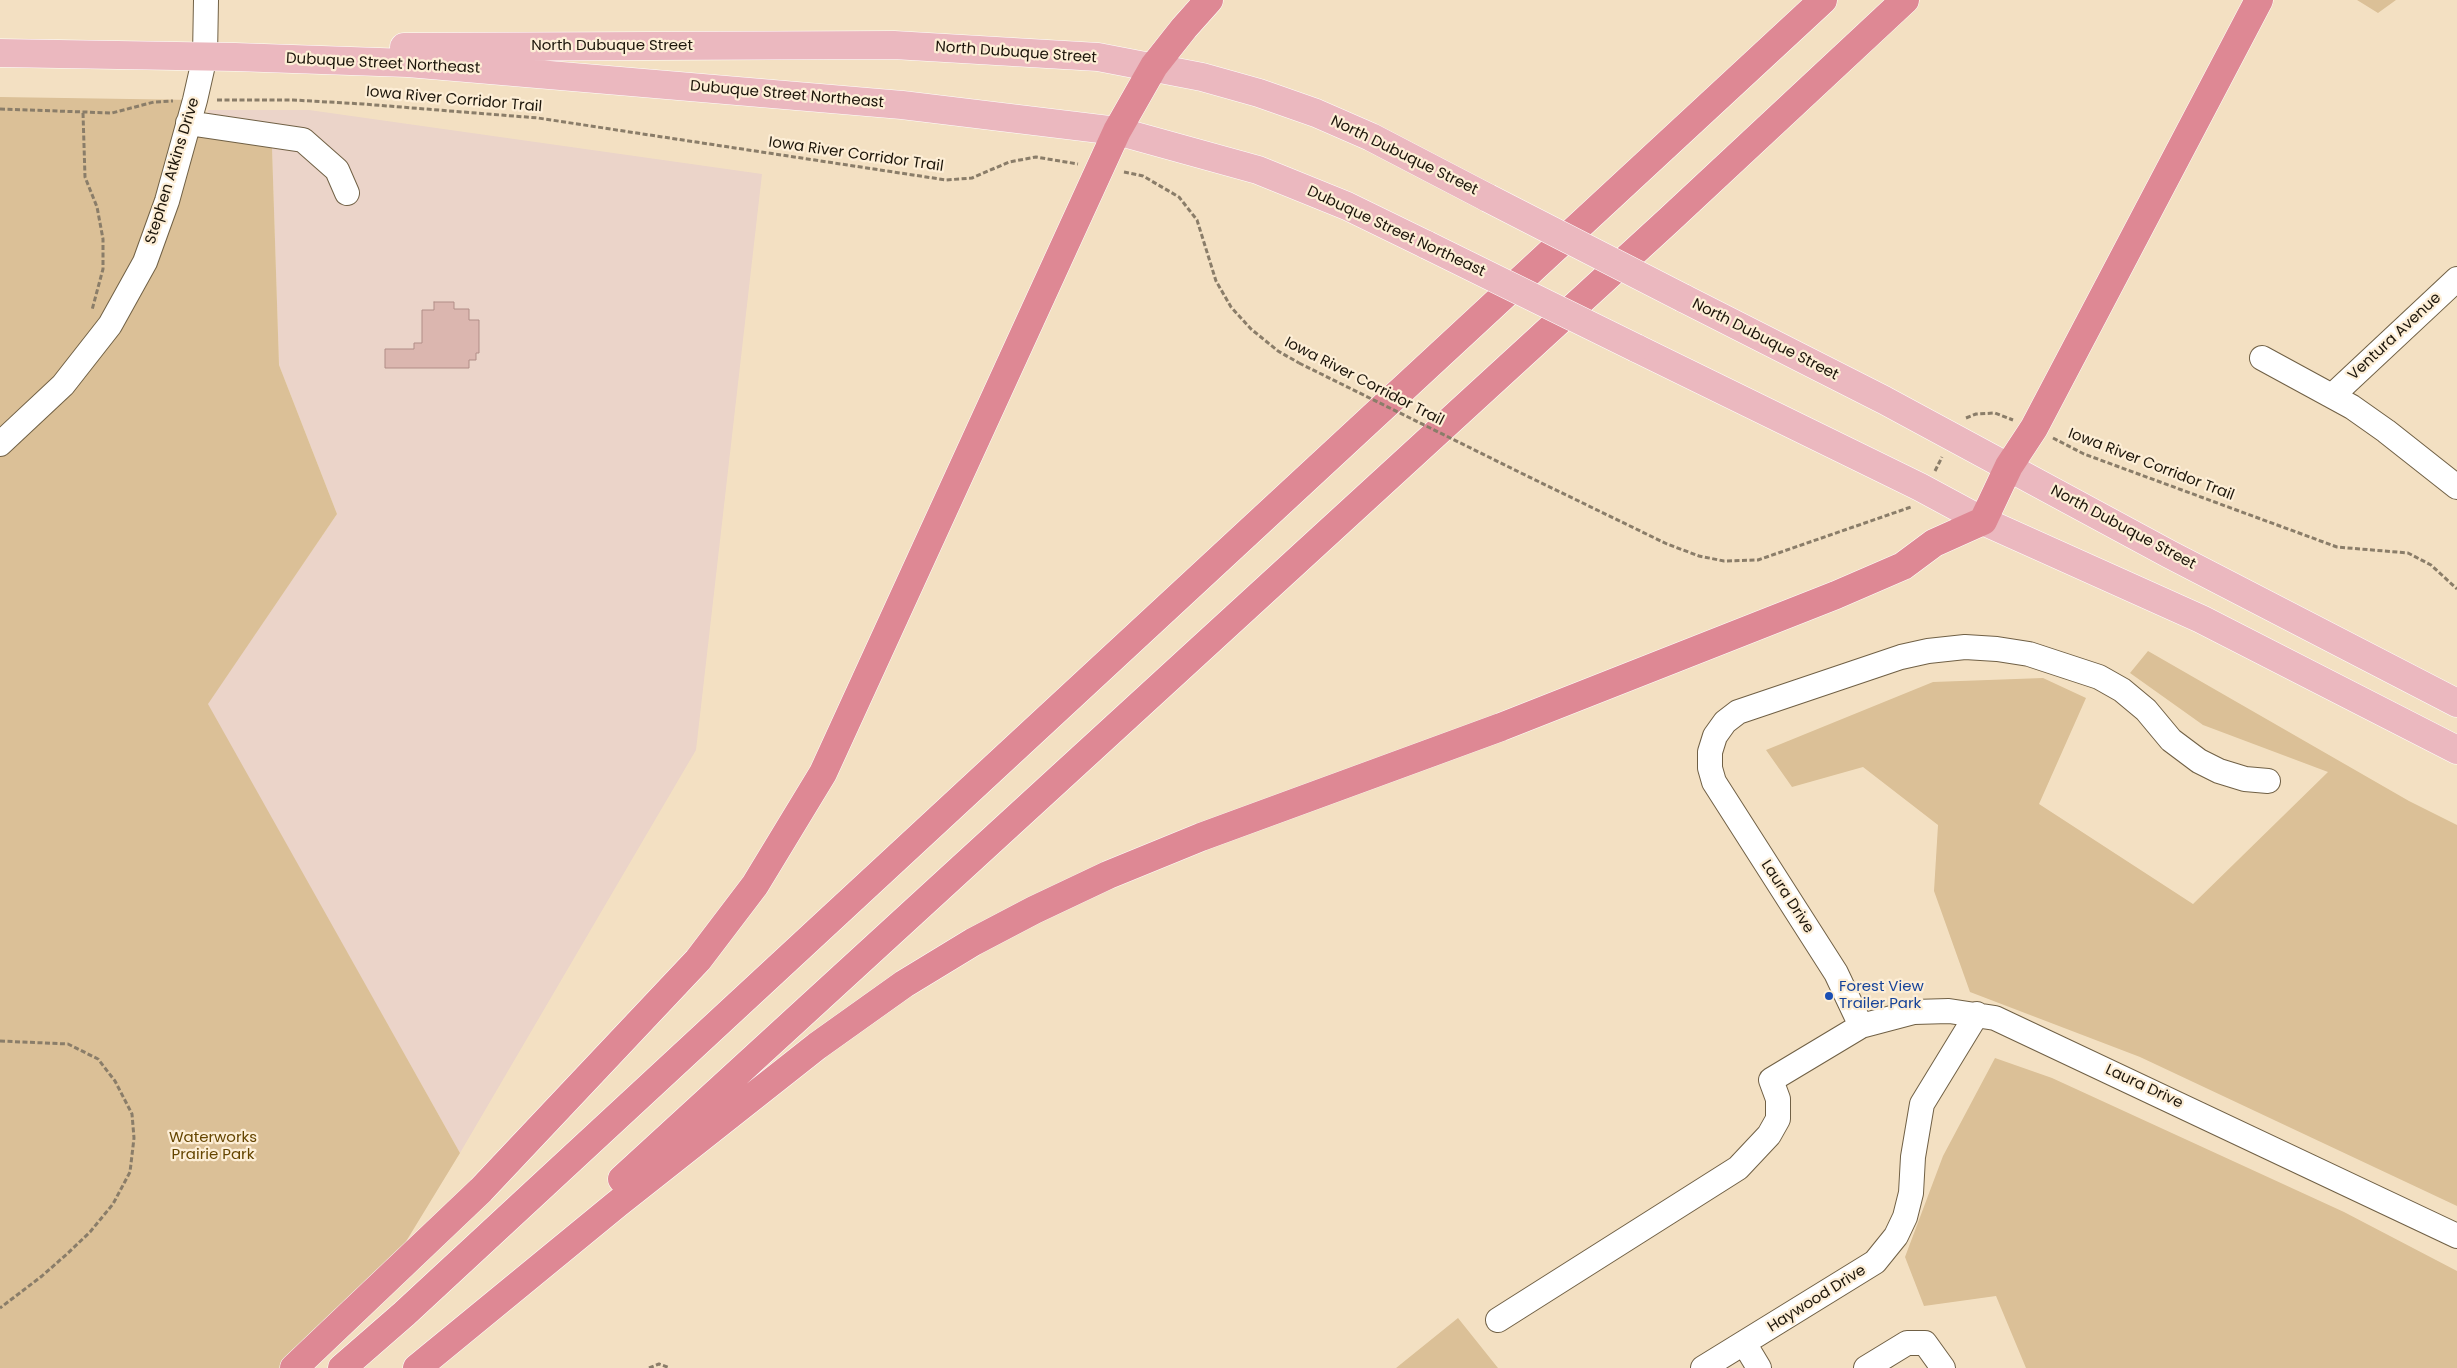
<!DOCTYPE html>
<style>
body{margin:0}
canvas{display:block;background:#f3e0c2}
</style>
<canvas width="2457" height="1368"></canvas>
<script>
const ctx = document.querySelector('canvas').getContext('2d');
ctx.lineJoin = 'round';
function fill(path, color) { ctx.fillStyle = color; ctx.fill(path, 'evenodd'); }
const poly = rows => new Path2D(rows.map(r => 'M' + r).join(''));
function strokePath(path, color, width, dash) { ctx.strokeStyle = color; ctx.lineWidth = width; ctx.lineCap = dash ? 'butt' : 'round'; ctx.setLineDash(dash || []); ctx.stroke(path); }
function drawText(font, color, halo, rows, align = 'center') {
  ctx.font = font + ' Poppins,sans-serif'; ctx.lineWidth = 4.5; ctx.setLineDash([]); ctx.textBaseline = 'middle'; ctx.strokeStyle = halo; ctx.fillStyle = color; for (const [text, x, y, turn = 0] of rows) {
    ctx.save(); ctx.translate(x, y); ctx.rotate((+turn || 0) * Math.PI / 180); ctx.textAlign = isNaN(turn) ? turn : align; if (halo) ctx.strokeText(text, 0, 0); ctx.fillText(text, 0, 0); ctx.restore();
  }
}
fill(poly([
 [208,110,309,110,762,174,696,750,460,1153,207,704,337,514,279,365,272,149,204,135]
]), '#ebd4c9');
fill(poly([
 [2357,0,2396,0,2378,13],
 [0,97,195,100,204,135,272,148,279,365,337,514,208,704,460,1153,374,1294,291,1368,0,1368],
 [2148,651,2409,801,2457,825,2457,1206,2140,1057,1970,992,1934,891,1938,825,1863,767,1792,787,1766,750,1933,682,2043,678,2086,698,2039,804,2193,904,2328,772,2203,725,2130,673],
 [1995,1058,2052,1078,2344,1212,2457,1271,2457,1368,2026,1368,1996,1296,1924,1306,1905,1257,1943,1156],
 [1458,1318,1498,1368,1396,1368]
]), '#dbc097');
const building = poly([
 [434,302,454,302,454,309,469,309,469,320,479,320,479,353,476,353,476,360,469,360,469,368,385,368,385,349,414,349,414,343,422,343,422,310,434,310,434,302]
]);
fill(building, '#dbb6af');
strokePath(building, '#b18d87', 1);
const minor = poly([
 [188,123,303,140,337,170,347,193],
 [2262,358,2352,407,2386,431,2457,487],
 [2333,395,2457,279],
 [0,444,63,385,110,325,145,262,167,201,195,100,205,56,206,0],
 [1861,1026,1836,973,1714,782,1710,768,1710,752,1715,736,1725,722,1738,712,1901,657,1928,651,1965,647,1997,649,2029,654,2099,677,2122,690,2146,710,2171,740,2199,761,2219,771,2245,779,2268,781],
 [1498,1320,1738,1168,1769,1135,1778,1119,1778,1099,1771,1080,1861,1026,1914,1012,1949,1011,1995,1018,2457,1236],
 [1744,1343,1759,1368],
 [1703,1368,1875,1262,1896,1236,1905,1217,1911,1193,1913,1157,1922,1104,1977,1014],
 [1866,1368,1907,1343,1925,1343,1943,1368]
]);
const major = poly([
 [404,47,894,45,1098,57,1202,77,1259,93,1316,113,1371,137,1488,198],
 [0,53,235,57,408,63,902,105,1117,131,1258,170,1347,206,1427,245],
 [1683,298,1884,400,2169,554,2457,703],
 [1636,348,1920,487,1983,521,2201,619,2457,750]
]);
const highway = poly([
 [622,1179,1669,220,1905,0],
 [294,1368,481,1190,698,960,755,885,823,773,1117,131,1154,66,1184,28,1209,0],
 [342,1368,404,1314,1823,0],
 [417,1368,617,1204,817,1046,904,984,973,942,1034,910,1108,875,1201,837,1501,727,1836,595,1903,566,1934,543,1983,521,2009,466,2034,428,2259,0]
]);
strokePath(minor, '#706045', 26);
strokePath(major, '#fff', 29);
strokePath(highway, '#fff', 29);
strokePath(poly([
 [217,100,293,100,363,104,538,118,946,180,972,178,1009,162,1036,157,1078,164],
 [0,109,112,113,154,102,173,101],
 [83,113,85,177,97,207,103,239,103,269,92,310],
 [1124,172,1143,176,1179,197,1197,220,1216,281,1231,307,1251,329,1278,351,1299,363],
 [1966,418,1976,414,1995,413,2013,420],
 [2053,438,2084,454,2337,547,2408,553,2431,565,2457,589],
 [1935,471,1942,457],
 [1521,473,1667,544,1699,556,1724,561,1758,560,1911,507],
 [0,1041,68,1044,98,1059,115,1081,132,1114,134,1138,130,1172,113,1204,90,1232,68,1253,42,1276,0,1308],
 [649,1368,659,1364,670,1368]
]), '#8a7d69', 3, [5, 2.5]);
strokePath(minor, '#fff', 24);
strokePath(major, '#ebb8bf', 28);
strokePath(highway, '#de8894', 28);
const majorBridge = poly([
 [1488,198,1683,298],
 [1427,245,1636,348]
]);
strokePath(majorBridge, '#fff', 29, []);
strokePath(poly([
 [1299,363,1521,473]
]), '#8a7d69', 3, [5, 2.5]);
strokePath(majorBridge, '#ebb8bf', 28);
for (const [x, y, r, color] of [
 [1829,996,5,"#1a4fb4"]
]) { const dot = new Path2D(); dot.arc(x, y, r, 0, 2 * Math.PI); ctx.fillStyle = color; ctx.fill(dot); strokePath(dot, '#fdeed6', 2); }
drawText('15px', '#1c150a', '#fdeed6', [
 ["North Dubuque Street",612,46],
 ["North Dubuque Street",1016,53,4],
 ["Dubuque Street Northeast",383,64,3],
 ["Dubuque Street Northeast",787,95,5],
 ["Iowa River Corridor Trail",454,100,5],
 ["Iowa River Corridor Trail",856,155,8],
 ["North Dubuque Street",1404,156,26],
 ["Stephen Atkins Drive",173,171,-73],
 ["Dubuque Street Northeast",1396,232,25],
 ["Ventura Avenue",2395,337,-43],
 ["North Dubuque Street",1765,340,27],
 ["Iowa River Corridor Trail",1364,382,27],
 ["Iowa River Corridor Trail",2151,465,21],
 ["North Dubuque Street",2123,528,28],
 ["Laura Drive",1787,897,57],
 ["Laura Drive",2144,1087,25],
 ["Haywood Drive",1817,1299,-32]
]);
drawText('15px', '#164399', '#fdeed6', [
 ["Forest View",1839,987],
 ["Trailer Park",1839,1004]
], 'left');
drawText('15px', '#654500', '#fdeed6', [
 ["Waterworks",213,1138],
 ["Prairie Park",213,1155]
]);
</script>
